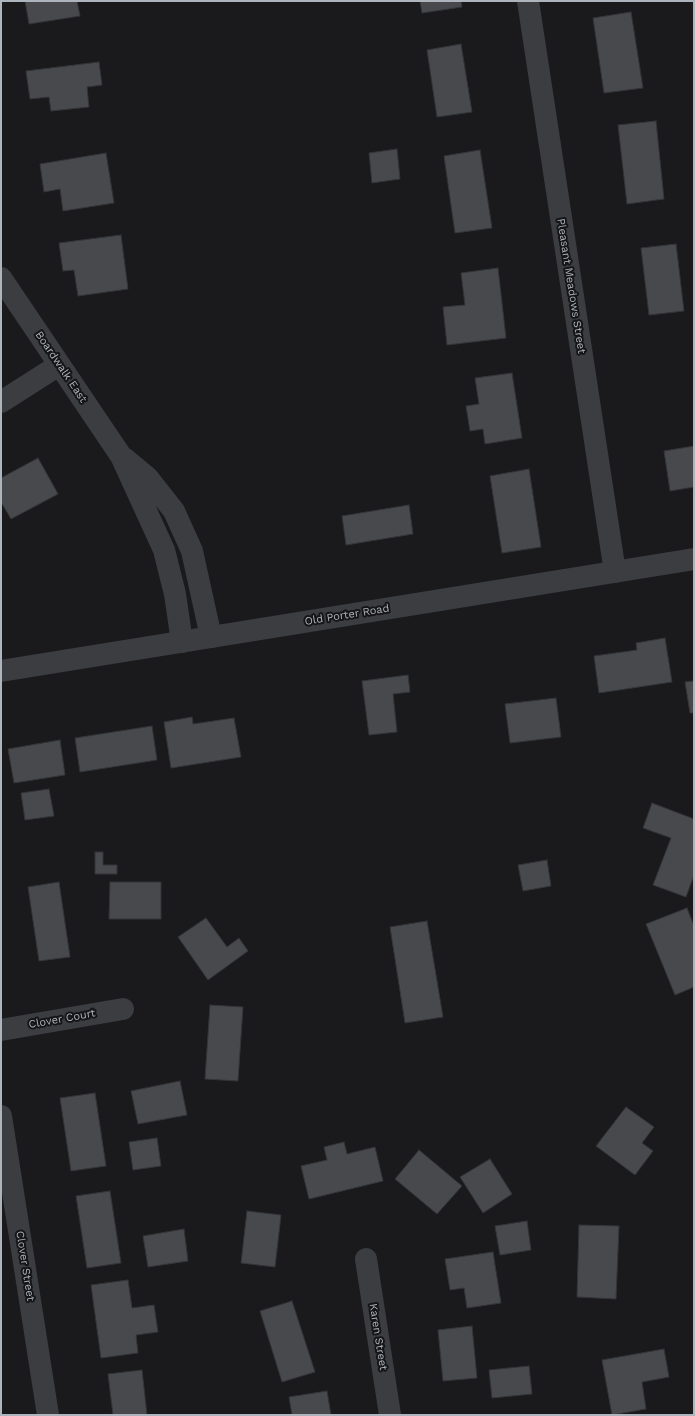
<!DOCTYPE html>
<style>
body{margin:0}
#map{position:relative;width:695px;height:1416px;overflow:hidden;background:#1a1a1c;font-family:"Work Sans",sans-serif}
canvas{display:block}
.frame{position:absolute;inset:0;border:2px solid #adb4bc;pointer-events:none}
</style>
<div id="map">
<canvas width="695" height="1416"></canvas>
<div class="frame"></div>
</div>
<script>
const ctx = document.querySelector('canvas').getContext('2d');
ctx.lineJoin = 'round';
function fill(path, color) { ctx.fillStyle = color; ctx.fill(path, 'evenodd'); }
const poly = rows => new Path2D(rows.map(r => 'M' + r).join(''));
function strokePath(path, color, width, dash) { ctx.strokeStyle = color; ctx.lineWidth = width; ctx.lineCap = dash ? 'butt' : 'round'; ctx.setLineDash(dash || []); ctx.stroke(path); }
function drawText(font, color, halo, rows, align = 'center') {
  ctx.font = font + ' "Work Sans",sans-serif'; ctx.lineWidth = 4; ctx.setLineDash([]); ctx.textBaseline = 'middle'; ctx.strokeStyle = halo; ctx.fillStyle = color; for (const [text, x, y, turn = 0] of rows) {
    ctx.save(); ctx.translate(x, y); ctx.rotate((+turn || 0) * Math.PI / 180); ctx.textAlign = isNaN(turn) ? turn : align; if (halo) ctx.strokeText(text, 0, 0); ctx.fillText(text, 0, 0); ctx.restore();
  }
}
const building = poly([
 [25,1,77,1,80,16,29,24,25,1],
 [420,1,461,1,462,7,422,13,420,1],
 [631,12,643,88,604,93,593,18,631,12],
 [461,44,472,112,437,117,427,50,461,44],
 [99,62,102,85,87,87,89,107,51,111,49,97,30,99,26,71,99,62],
 [656,121,664,199,627,204,618,125,656,121],
 [397,149,400,179,372,183,369,153,397,149],
 [480,150,492,228,455,233,444,156,480,150],
 [106,153,114,203,63,211,60,189,44,192,40,164,106,153],
 [121,235,128,289,78,296,74,270,63,271,59,243,121,235],
 [676,244,684,311,649,315,641,248,676,244],
 [498,268,506,338,447,345,443,307,465,305,461,273,498,268],
 [512,373,522,438,485,444,483,429,470,431,466,406,479,404,475,378,512,373],
 [694,446,694,487,670,491,664,451,694,446],
 [38,458,58,494,11,519,1,502,1,478,38,458],
 [529,469,541,547,502,553,490,476,529,469],
 [409,505,413,534,346,545,342,516,409,505],
 [665,638,672,682,599,693,594,656,637,650,636,643,665,638],
 [408,675,410,692,393,694,397,732,369,735,362,681,408,675],
 [694,681,694,713,690,713,685,682,694,681],
 [556,698,561,737,510,743,505,704,556,698],
 [192,717,193,724,234,718,241,757,171,768,164,722,192,717],
 [152,726,157,760,80,772,75,738,152,726],
 [60,740,65,775,14,783,8,749,60,740],
 [49,789,54,816,25,820,21,793,49,789],
 [652,803,694,819,694,875,686,897,653,885,671,838,643,828,652,803],
 [95,852,103,852,103,865,117,865,117,874,95,874,95,852],
 [547,860,551,886,523,891,518,865,547,860],
 [59,882,70,957,39,961,28,887,59,882],
 [110,882,161,882,161,919,109,919,110,882],
 [687,908,694,926,694,987,675,995,646,924,687,908],
 [206,918,227,947,239,938,248,951,208,980,178,937,206,918],
 [427,921,443,1017,405,1023,390,927,427,921],
 [210,1005,243,1007,238,1081,205,1079,210,1005],
 [180,1081,187,1115,138,1124,131,1091,180,1081],
 [95,1093,106,1166,71,1171,60,1098,95,1093],
 [626,1107,654,1127,642,1143,653,1151,635,1175,596,1146,626,1107],
 [157,1138,161,1166,133,1170,129,1142,157,1138],
 [344,1142,347,1154,375,1147,383,1181,309,1199,301,1166,327,1160,324,1147,344,1142],
 [419,1150,462,1186,437,1214,395,1179,419,1150],
 [490,1159,512,1194,483,1213,460,1177,490,1159],
 [110,1191,121,1263,87,1268,76,1196,110,1191],
 [247,1211,281,1215,275,1267,241,1263,247,1211],
 [527,1221,531,1250,500,1255,495,1226,527,1221],
 [579,1225,619,1226,616,1299,577,1297,579,1225],
 [184,1229,188,1261,148,1267,143,1236,184,1229],
 [493,1252,501,1303,467,1308,464,1288,450,1290,445,1259,493,1252],
 [128,1280,132,1308,154,1305,158,1332,136,1335,138,1353,101,1358,91,1285,128,1280],
 [292,1301,315,1372,282,1382,260,1311,292,1301],
 [472,1326,477,1378,443,1381,438,1330,472,1326],
 [664,1349,669,1377,642,1382,646,1409,612,1415,602,1360,664,1349],
 [529,1366,532,1394,492,1398,489,1370,529,1366],
 [142,1370,147,1415,113,1415,108,1374,142,1370],
 [327,1391,331,1415,292,1415,289,1397,327,1391]
]);
fill(building, '#47494c');
strokePath(building, '#343538', 1);
strokePath(poly([
 [528,1,615,572],
 [1,278,121,456,164,550,175,594,182,642],
 [1,402,59,365],
 [124,458,148,478,174,511,192,551,211,637],
 [1,1030,123,1009],
 [1,1116,48,1415],
 [366,1259,390,1415]
]), '#3b3d41', 22);
strokePath(poly([
 [1,671,694,559]
]), '#3b3d41', 22);
drawText('11px', '#adb4bc', '#151517', [
 ["Pleasant Meadows Street",571,286,81],
 ["Boardwalk East",61,367,56],
 ["Old Porter Road",347,615,-9],
 ["Clover Court",62,1019,-10],
 ["Clover Street",25,1266,81],
 ["Karen Street",378,1337,81]
]);
</script>
